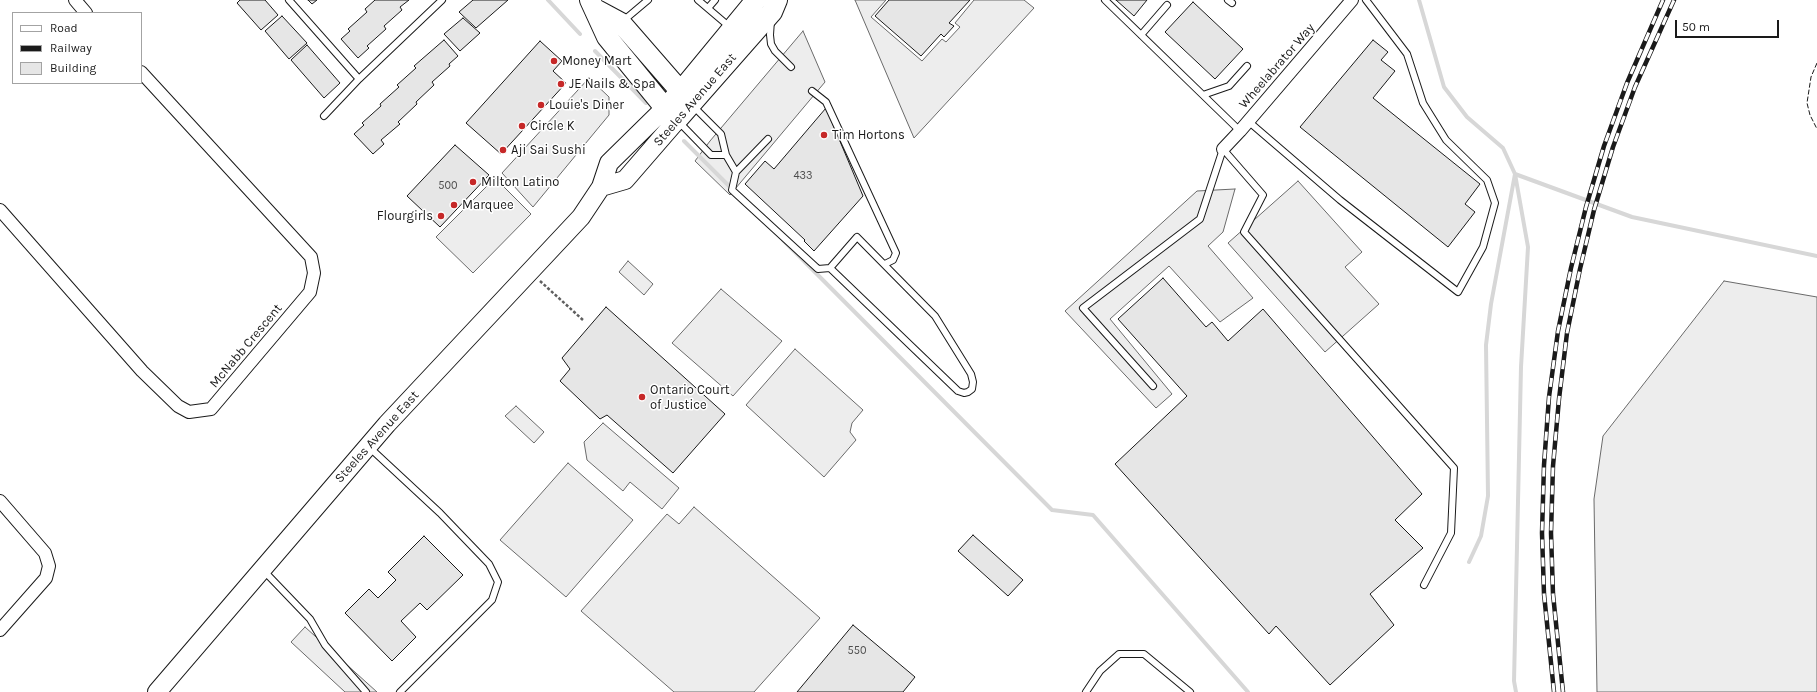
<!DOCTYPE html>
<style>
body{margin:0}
#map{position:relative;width:1817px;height:692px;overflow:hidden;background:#fff;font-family:Karla,sans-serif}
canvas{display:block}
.legend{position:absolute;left:12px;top:12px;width:130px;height:72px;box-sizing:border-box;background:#fff;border:1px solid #a3a3a3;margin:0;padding:5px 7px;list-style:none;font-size:12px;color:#1a1a1a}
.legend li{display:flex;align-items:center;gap:8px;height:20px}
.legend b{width:20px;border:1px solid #a3a3a3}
.scale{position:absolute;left:1675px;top:20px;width:104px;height:18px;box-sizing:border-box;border:2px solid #1a1a1a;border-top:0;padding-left:5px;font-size:12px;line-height:14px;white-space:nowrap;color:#1a1a1a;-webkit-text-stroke:3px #fff;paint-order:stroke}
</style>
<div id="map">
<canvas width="1817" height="692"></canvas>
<ul class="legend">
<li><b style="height:5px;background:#fff"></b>Road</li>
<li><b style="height:5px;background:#1a1a1a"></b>Railway</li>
<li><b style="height:11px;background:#e6e6e6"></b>Building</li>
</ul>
<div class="scale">50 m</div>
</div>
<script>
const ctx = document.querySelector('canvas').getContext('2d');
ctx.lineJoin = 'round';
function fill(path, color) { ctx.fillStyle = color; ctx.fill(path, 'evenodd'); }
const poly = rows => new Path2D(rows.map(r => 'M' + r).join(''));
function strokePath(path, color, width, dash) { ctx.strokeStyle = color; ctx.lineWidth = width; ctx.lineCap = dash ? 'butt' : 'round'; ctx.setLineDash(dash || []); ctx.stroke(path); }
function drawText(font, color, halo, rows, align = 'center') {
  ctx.font = font + ' Karla,sans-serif'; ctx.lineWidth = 3; ctx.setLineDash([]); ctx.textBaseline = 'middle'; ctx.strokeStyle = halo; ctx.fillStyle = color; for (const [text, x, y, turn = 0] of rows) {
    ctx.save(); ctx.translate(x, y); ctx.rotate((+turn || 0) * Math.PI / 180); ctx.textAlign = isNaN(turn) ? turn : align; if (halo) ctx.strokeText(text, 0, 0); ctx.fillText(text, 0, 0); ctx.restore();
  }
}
const built = poly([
 [855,0,886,0,871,17,922,61,942,39,946,42,960,27,955,23,974,0,1024,0,1034,8,914,138,855,0],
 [803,31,825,82,730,195,695,161,710,141,803,31],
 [589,78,609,97,609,115,533,207,502,173,589,78],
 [495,178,531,214,473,273,436,237,495,178],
 [1298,181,1362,252,1345,267,1379,304,1325,352,1228,243,1298,181],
 [1235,189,1223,232,1208,246,1253,298,1220,322,1169,266,1110,319,1172,394,1156,408,1065,311,1197,191,1235,189],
 [628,261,653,284,644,295,619,272,628,261],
 [1724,281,1817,297,1817,692,1597,692,1594,499,1603,436,1724,281],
 [721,289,782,341,733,396,672,343,721,289],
 [795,349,863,410,852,423,850,432,856,440,824,477,746,405,795,349],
 [516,406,544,432,534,443,505,416,516,406],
 [603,423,679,488,662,509,630,482,623,491,587,460,584,442,603,423],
 [568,463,633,520,566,597,500,540,568,463],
 [694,507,820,618,754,692,674,692,581,611,667,514,679,524,694,507],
 [305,627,377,692,345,692,291,642,305,627]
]);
fill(built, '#ededed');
strokePath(built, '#6a6a6a', 1);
strokePath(poly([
 [548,0,580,34],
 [1419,0,1444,87,1467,117,1503,148,1515,174,1491,304,1486,345,1488,496,1481,536,1469,562],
 [595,51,646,103],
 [684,141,733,190],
 [783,240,1052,510,1093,515,1248,692],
 [1516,692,1514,681,1521,367,1528,247,1515,174,1632,217,1817,256]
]), '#d7d7d7', 4);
const building = poly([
 [240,0,265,0,278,15,261,30,237,3,240,0],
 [308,0,317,0,312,4,308,0],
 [375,0,409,0,400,7,402,10,384,26,386,29,367,46,369,48,358,58,341,39,350,31,348,29,367,12,365,9,375,0],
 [473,0,508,0,476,28,459,12,473,0],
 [889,0,970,0,949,23,954,26,944,37,941,34,921,56,875,16,889,0],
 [1116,0,1147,0,1134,16,1116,0],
 [1193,2,1243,49,1215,79,1165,32,1193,2],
 [282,16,307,43,289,59,265,31,282,16],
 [463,18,480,33,460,51,444,34,463,18],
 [444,40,458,56,449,64,450,66,432,82,434,85,416,102,417,104,398,122,400,124,381,140,384,144,373,154,354,134,364,125,362,123,381,106,380,104,399,87,397,85,416,68,414,66,444,40],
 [1373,40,1388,52,1381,60,1395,71,1373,98,1480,184,1465,204,1475,212,1448,247,1300,127,1373,40],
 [540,41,562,61,553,71,566,83,501,154,466,123,540,41],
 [307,45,340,83,324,98,291,60,307,45],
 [826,108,863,196,814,251,804,241,805,240,745,184,765,161,774,169,826,108],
 [455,145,489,175,440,227,407,196,455,145],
 [1163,278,1206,327,1212,322,1228,341,1263,309,1422,494,1395,520,1423,548,1370,594,1394,625,1330,685,1276,626,1269,634,1115,464,1187,396,1118,319,1163,278],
 [606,307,725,414,673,473,607,415,600,419,560,381,570,369,562,358,606,307],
 [973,535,1023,580,1008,596,958,551,973,535],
 [424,536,463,575,427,610,420,603,401,621,416,637,392,661,345,613,369,589,378,598,396,580,388,572,424,536],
 [853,625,915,677,903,692,797,692,853,625]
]);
fill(building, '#e6e6e6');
strokePath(building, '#1a1a1a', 1);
const service = poly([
 [289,0,359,79],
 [698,0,731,28],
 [1105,0,1240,131],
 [1228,0,1232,3],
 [708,8,715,0],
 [771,20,770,35,771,44,775,51,791,67],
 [623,21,648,0],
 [1141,35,1167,5],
 [812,91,826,102,896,253,893,260,885,264],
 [1203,95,1229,86,1247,66],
 [693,106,721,134,726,155,736,172],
 [324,116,359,79,442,0],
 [678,121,711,155,726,155],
 [1248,121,1340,200,1458,292,1483,247,1495,203,1487,180,1446,140,1423,103,1407,54,1366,0],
 [768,139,736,172,732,190,818,269,830,268,857,237,935,316,971,374,973,382,972,389,968,392,964,393,958,391,830,268],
 [1223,149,1263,195,1244,232,1454,468,1451,533,1424,585],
 [1153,386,1083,308,1200,219,1223,149],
 [370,448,440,513,489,564,498,582,492,600,400,692],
 [264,571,310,619,325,645,366,692],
 [1086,692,1100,671,1119,654,1144,654,1190,692]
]);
const minor = poly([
 [75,0,86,13],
 [1223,149,1240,131,1352,0],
 [0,210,142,371,178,406,189,412,211,409,310,292,314,273,311,257,141,72],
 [0,501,45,553,49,566,46,578,0,630]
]);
const secondary = poly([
 [601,187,625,180,677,120],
 [157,692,387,424,581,217,601,187,609,163,665,108]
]);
const primary = poly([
 [590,0,607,37,665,108,677,120,772,12,777,0],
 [595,9,621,23,688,100],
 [665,108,681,91,756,0]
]);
strokePath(service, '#1a1a1a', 8);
strokePath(minor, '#1a1a1a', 14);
strokePath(secondary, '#1a1a1a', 20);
strokePath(primary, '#1a1a1a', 22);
strokePath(poly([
 [540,281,583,320]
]), '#5f5f5f', 2.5, [3, 2]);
strokePath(service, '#fff', 6);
strokePath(minor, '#fff', 12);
strokePath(secondary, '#fff', 18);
strokePath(primary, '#fff', 20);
const rail = poly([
 [1554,692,1544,594,1542,533,1544,465,1549,397,1558,331,1571,268,1586,207,1604,146,1627,83,1663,0],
 [1563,692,1553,594,1551,533,1553,466,1559,399,1567,333,1580,269,1594,210,1613,147,1635,87,1674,0]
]);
strokePath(rail, '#1a1a1a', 4.5);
strokePath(rail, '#fff', 3, [9]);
strokePath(poly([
 [1817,63,1811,77,1807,103,1810,115,1817,129]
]), '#1a1a1a', 1, [5, 2]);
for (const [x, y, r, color] of [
 [554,61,4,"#c62828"],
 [561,84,4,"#c62828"],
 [541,105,4,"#c62828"],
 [522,126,4,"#c62828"],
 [824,135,4,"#c62828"],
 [503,150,4,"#c62828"],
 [473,182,4,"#c62828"],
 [454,205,4,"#c62828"],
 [441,216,4,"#c62828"],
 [642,397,4,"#c62828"]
]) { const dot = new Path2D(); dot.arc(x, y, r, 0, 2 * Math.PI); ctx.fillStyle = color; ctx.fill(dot); strokePath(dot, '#fff', 1.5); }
drawText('11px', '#4d4d4d', null, [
 ["433",803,176],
 ["500",448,186],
 ["550",857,651]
]);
drawText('13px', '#1a1a1a', '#fff', [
 ["Money Mart",562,61],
 ["JE Nails & Spa",569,84],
 ["Louie's Diner",549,105],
 ["Circle K",530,126],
 ["Tim Hortons",832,135],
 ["Aji Sai Sushi",511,150],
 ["Milton Latino",481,182],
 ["Marquee",462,205],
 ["Flourgirls",433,216,"right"],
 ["Ontario Court",650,390],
 ["of Justice",650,405]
], 'left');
drawText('13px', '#1a1a1a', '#fff', [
 ["Wheelabrator Way",1277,66,-49],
 ["Steeles Avenue East",695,100,-49],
 ["McNabb Crescent",246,346,-50],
 ["Steeles Avenue East",377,437,-48]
]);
</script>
